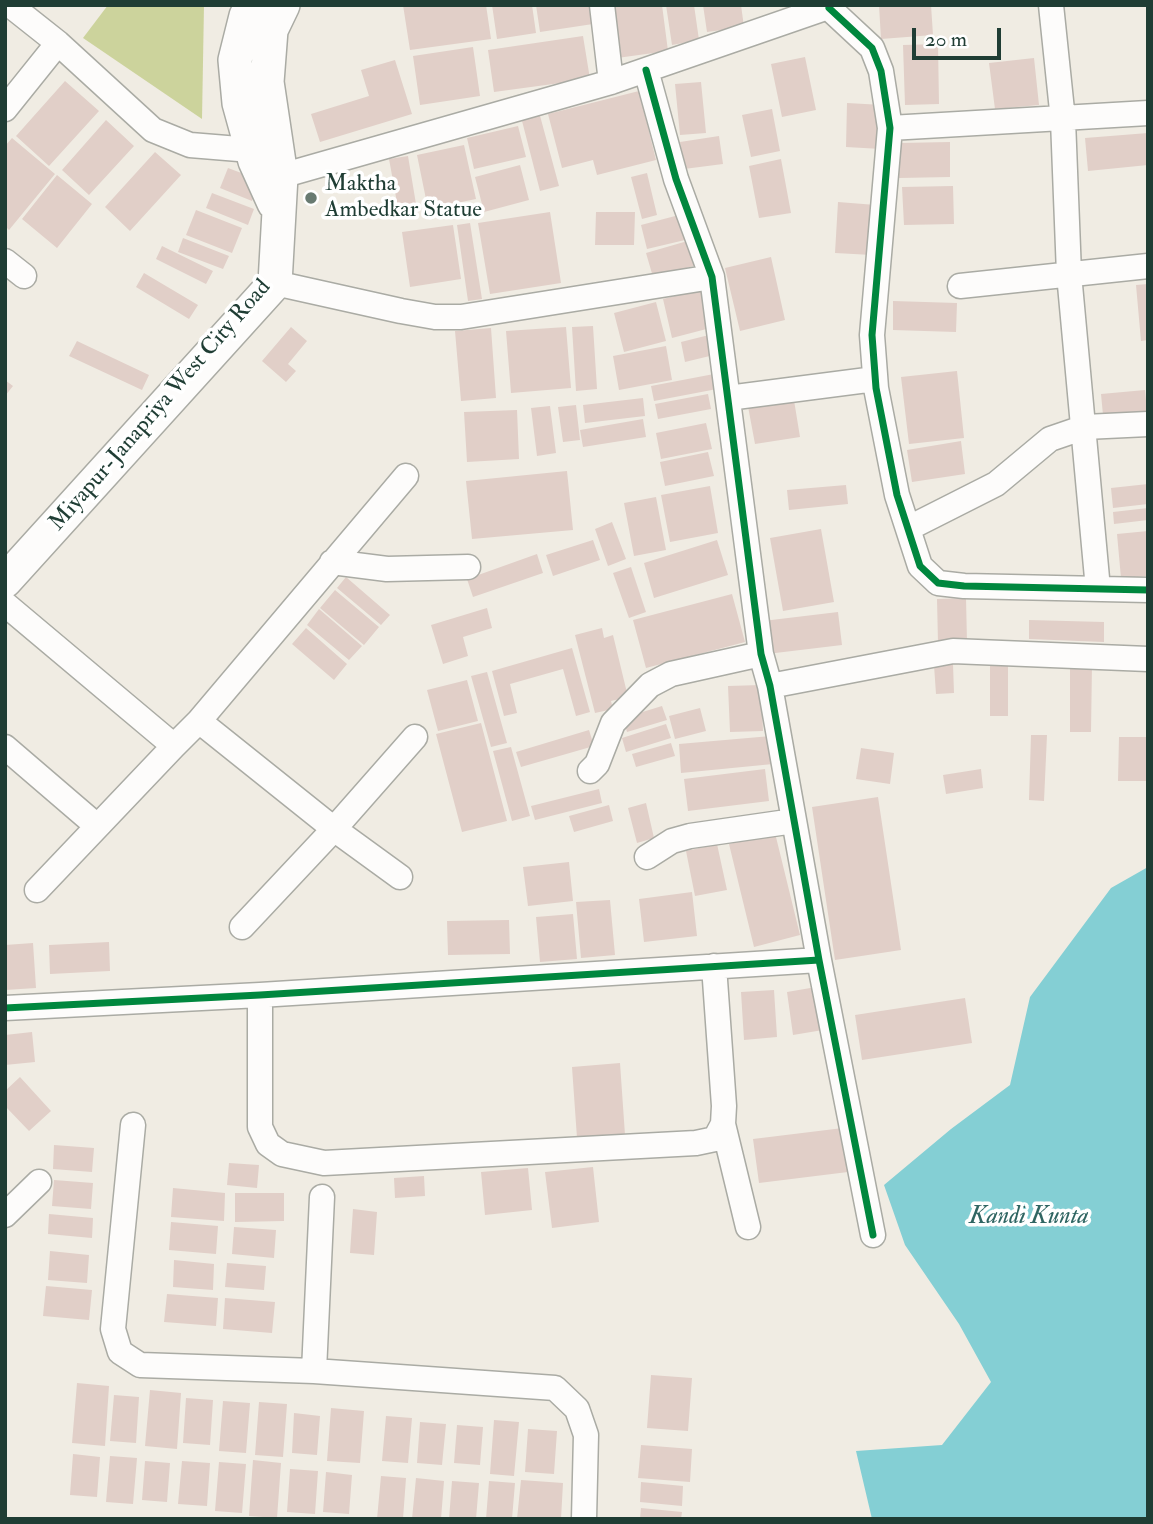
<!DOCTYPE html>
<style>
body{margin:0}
#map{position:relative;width:1153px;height:1524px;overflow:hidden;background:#f0ece3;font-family:"IM FELL Double Pica",serif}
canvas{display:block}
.frame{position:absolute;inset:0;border:7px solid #1f3d34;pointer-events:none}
.scale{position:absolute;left:912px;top:28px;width:89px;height:32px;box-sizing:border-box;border:4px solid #1f3d34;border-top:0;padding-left:9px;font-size:21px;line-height:24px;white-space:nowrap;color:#1f3d34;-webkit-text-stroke:5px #fff;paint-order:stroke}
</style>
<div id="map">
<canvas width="1153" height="1524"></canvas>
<div class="frame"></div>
<div class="scale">20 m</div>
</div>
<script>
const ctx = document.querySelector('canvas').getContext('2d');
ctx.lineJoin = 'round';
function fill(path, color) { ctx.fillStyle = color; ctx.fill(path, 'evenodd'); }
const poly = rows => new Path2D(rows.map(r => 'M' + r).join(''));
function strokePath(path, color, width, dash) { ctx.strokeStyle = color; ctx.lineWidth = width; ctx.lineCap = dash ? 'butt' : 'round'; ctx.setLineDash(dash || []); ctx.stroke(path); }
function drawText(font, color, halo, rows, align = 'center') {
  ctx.font = font + ' "IM FELL Double Pica",serif'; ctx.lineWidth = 7; ctx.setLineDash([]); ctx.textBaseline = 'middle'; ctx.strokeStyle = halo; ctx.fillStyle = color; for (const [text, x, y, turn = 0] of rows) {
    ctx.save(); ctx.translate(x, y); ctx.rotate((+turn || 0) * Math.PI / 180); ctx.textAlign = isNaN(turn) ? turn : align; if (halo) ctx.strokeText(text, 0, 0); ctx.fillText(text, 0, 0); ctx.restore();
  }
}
fill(poly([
 [108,5,204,5,202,119,83,38]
]), '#ccd39c');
fill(poly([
 [1148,867,1148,1519,872,1519,856,1451,942,1445,991,1382,959,1324,905,1245,884,1185,951,1129,1010,1085,1030,997,1111,888]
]), '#84cfd4');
fill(poly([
 [403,5,486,5,491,39,410,50],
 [492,5,532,5,536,33,497,39],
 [536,5,591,5,593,24,540,32],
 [609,5,662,5,668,51,617,58],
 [666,5,694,5,699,40,672,45],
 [703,5,741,5,744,27,707,32],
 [879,5,931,5,933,35,881,39],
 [583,36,590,79,494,92,488,50],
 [938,44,939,104,905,105,903,45],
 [473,47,480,96,420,105,413,56],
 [805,57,816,110,782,117,771,64],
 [1034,58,1039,105,995,109,989,63],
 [395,60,412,114,320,142,311,114,369,96,361,70],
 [65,81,99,111,49,166,16,136],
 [701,82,706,133,680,135,675,84],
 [639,91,656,160,597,175,593,160,562,168,548,114],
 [847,103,883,105,881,149,846,147],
 [772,109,780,151,751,157,742,115],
 [539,112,559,186,540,191,521,117],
 [106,120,134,146,89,195,62,170],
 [518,126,526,157,474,169,467,138],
 [1148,133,1148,165,1088,171,1085,138],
 [719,136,723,164,684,169,680,142],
 [12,138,55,174,9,230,5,226,5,146],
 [950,142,950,177,899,178,899,143],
 [464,145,476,199,428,209,417,155],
 [155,152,181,175,130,231,105,207],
 [408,156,418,216,400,219,389,159],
 [781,159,791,213,759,218,749,166],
 [520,165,529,200,484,212,475,177],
 [228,168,260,180,252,201,220,188],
 [647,173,657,215,642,219,631,177],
 [57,175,92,204,57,248,22,219],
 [953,186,954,224,904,225,902,187],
 [212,193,254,209,248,225,206,208],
 [838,202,876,205,872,255,835,253],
 [196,210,242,228,232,253,186,235],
 [550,212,561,283,490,294,478,223],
 [596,212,635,212,634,245,595,245],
 [679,215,685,240,647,249,641,225],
 [470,223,482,299,468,301,457,225],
 [453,225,461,279,410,287,402,232],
 [183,238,229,256,223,269,178,252],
 [691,240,697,265,653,277,646,253],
 [162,246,213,271,206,284,156,259],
 [771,257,785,320,740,331,725,268],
 [144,273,198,305,189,319,136,287],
 [1148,284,1148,340,1141,341,1136,285],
 [709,287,718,326,672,338,663,299],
 [893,301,957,303,956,332,893,330],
 [656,302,666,341,624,352,614,313],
 [593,326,597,389,576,391,572,327],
 [291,327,307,341,288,364,296,371,286,382,262,361],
 [566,327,571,388,511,393,506,331],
 [491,328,496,398,461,401,455,331],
 [713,334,718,354,685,362,681,342],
 [77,341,149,375,142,390,69,356],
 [666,346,672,380,619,390,613,356],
 [957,371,964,438,909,444,901,377],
 [714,374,717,389,654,401,651,386],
 [5,380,13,386,5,396],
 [1145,390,1147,411,1103,415,1101,394],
 [708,394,711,409,658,419,655,404],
 [793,394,800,437,755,444,747,401],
 [643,398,645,416,585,423,583,405],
 [576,405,580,440,563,442,558,407],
 [550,406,556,453,537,456,531,408],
 [517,410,519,459,467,462,464,412],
 [643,419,646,437,583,447,580,430],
 [706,423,712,449,661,459,656,433],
 [961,441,965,474,912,482,907,450],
 [708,452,714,476,665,486,660,462],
 [567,471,573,530,472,539,466,481],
 [1148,484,1148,504,1113,508,1111,488],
 [846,485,848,504,789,510,787,490],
 [710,486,718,533,670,542,661,495],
 [656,497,666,550,634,556,624,503],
 [1148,508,1148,520,1114,524,1113,512],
 [612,522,626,559,608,566,595,529],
 [821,529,834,602,783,611,770,538],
 [1148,531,1148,576,1121,578,1117,534],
 [593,540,600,560,553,576,546,555],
 [717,540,728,575,654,598,644,563],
 [537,554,543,573,473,597,467,579],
 [631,567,646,612,629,618,613,573],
 [346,577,390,615,381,625,337,588],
 [335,590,379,627,364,645,320,608],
 [732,594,745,642,646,668,633,620],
 [966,598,967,642,938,643,937,599],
 [487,608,492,628,463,637,468,656,443,664,431,625],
 [319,609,362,646,349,660,307,625],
 [838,612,842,645,767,654,763,621],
 [1029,620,1104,622,1104,642,1029,639],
 [306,628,347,664,334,680,292,644],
 [602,628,604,638,613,635,628,697,611,701,613,709,595,713,575,635],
 [572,648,590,712,576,716,563,669,510,684,517,713,504,716,492,671],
 [990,660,1008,661,1008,716,990,716],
 [953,664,954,693,936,694,934,665],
 [1070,664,1092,664,1091,732,1070,732],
 [487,672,507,743,491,747,471,676],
 [467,680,478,721,438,731,427,690],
 [761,685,763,731,730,732,728,686],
 [662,706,667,720,627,732,623,718],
 [700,708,706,731,675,739,669,716],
 [481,723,507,821,462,832,436,734],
 [666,724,671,738,626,752,622,738],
 [589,730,594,746,521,767,516,752],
 [1031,735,1047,735,1044,801,1029,800],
 [771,736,773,764,681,773,679,744],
 [1119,737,1148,737,1148,781,1118,781],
 [671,743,675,756,636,767,632,754],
 [511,747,530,816,512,821,493,751],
 [861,748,894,753,890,784,856,779],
 [765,769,769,801,688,811,684,779],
 [981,769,983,788,946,794,943,775],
 [599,789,602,803,535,820,531,806],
 [878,797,901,950,835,960,812,807],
 [646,803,654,838,637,843,628,808],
 [609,805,613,821,574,832,569,816],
 [775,833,800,935,754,947,729,844],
 [717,844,727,890,695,896,686,851],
 [569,862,573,901,528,906,523,867],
 [692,892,697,936,644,942,639,899],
 [610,900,615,955,581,958,576,902],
 [573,914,577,959,540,962,536,917],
 [509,920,510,954,448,955,447,921],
 [109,942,110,971,50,974,49,945],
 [33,943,36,988,5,990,5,945],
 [822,986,829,1029,793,1035,787,992],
 [774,990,777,1037,744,1040,741,992],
 [965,998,972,1043,862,1060,855,1015],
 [32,1032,35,1062,5,1065,5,1035],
 [620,1063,625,1135,577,1138,572,1067],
 [20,1077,51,1111,29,1131,5,1106,5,1091],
 [843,1128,848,1172,759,1183,753,1139],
 [54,1145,94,1148,92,1172,53,1169],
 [229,1163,259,1165,257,1188,227,1185],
 [593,1167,599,1222,552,1228,545,1172],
 [528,1168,532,1210,485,1215,481,1172],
 [424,1176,425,1196,395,1198,394,1178],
 [54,1180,93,1183,91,1209,52,1206],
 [173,1188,225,1193,224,1221,171,1217],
 [235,1193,284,1193,284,1221,235,1222],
 [353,1209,377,1212,374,1255,350,1253],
 [49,1214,93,1218,92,1238,48,1234],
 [171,1222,218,1226,216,1254,169,1250],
 [234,1227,276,1230,274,1258,232,1254],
 [50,1251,89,1255,87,1283,48,1280],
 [174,1260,214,1264,213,1290,173,1287],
 [227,1263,266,1266,264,1290,225,1287],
 [46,1286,92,1290,89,1320,43,1316],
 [167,1294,218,1298,216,1326,164,1322],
 [225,1298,275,1302,272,1333,223,1329],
 [651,1375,692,1378,688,1431,647,1428],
 [77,1383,109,1386,105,1446,72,1443],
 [150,1390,181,1393,177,1449,145,1446],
 [114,1395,139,1397,136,1443,110,1441],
 [186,1398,213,1400,210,1445,183,1443],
 [223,1401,250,1403,246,1453,219,1451],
 [259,1402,287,1404,283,1457,255,1455],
 [331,1408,364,1411,360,1463,327,1461],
 [294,1413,320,1416,317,1455,292,1453],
 [386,1416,412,1418,408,1463,382,1461],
 [494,1420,519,1422,514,1476,490,1474],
 [420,1422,446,1424,442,1465,417,1463],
 [457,1425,483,1427,480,1465,454,1463],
 [528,1429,557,1431,554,1474,525,1472],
 [641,1445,692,1449,690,1482,638,1478],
 [73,1454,100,1457,97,1497,70,1495],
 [110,1456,137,1458,133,1504,106,1502],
 [253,1460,281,1463,277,1518,249,1516],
 [145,1461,170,1463,167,1502,142,1500],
 [182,1461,210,1463,207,1506,178,1504],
 [219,1462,246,1464,242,1513,215,1511],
 [290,1469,318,1471,315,1514,287,1512],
 [326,1472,352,1475,349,1514,323,1512],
 [381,1476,406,1478,403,1519,377,1519],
 [416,1478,444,1481,441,1519,412,1519],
 [521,1480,563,1483,561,1519,517,1519],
 [452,1481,479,1483,476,1519,449,1519],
 [489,1481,515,1483,512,1519,486,1519],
 [641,1482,683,1486,682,1506,640,1502],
 [641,1508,682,1512,681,1519,640,1519]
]), '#e1cfc8');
const street = poly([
 [10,5,58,43,153,130,190,145,251,150],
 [602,5,611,82],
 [1051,5,1063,120,1069,274,1098,589],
 [829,8,872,48,881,71,890,128,872,335,876,388,897,495,920,566,938,583,964,586,1148,590],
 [646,70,676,179,712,277,761,654,770,686,819,960,873,1235],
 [5,109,58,43],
 [890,128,1148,113],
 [281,176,611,82,834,5],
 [5,261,24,276],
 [275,283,401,311,435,317,461,317,712,277],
 [960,286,1148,266],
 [728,398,875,379],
 [909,528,996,484,1050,439,1085,427,1148,424],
 [332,562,387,569,468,567],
 [5,604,174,746,199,721,406,476],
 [770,686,953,651,1148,659],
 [199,721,334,829,400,877],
 [5,747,97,826],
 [590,771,597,764,613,723,650,685,671,674,761,654],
 [647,857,672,841,690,836,794,821],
 [37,890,174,746],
 [242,927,334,829,415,737],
 [260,995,260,1127,268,1144,282,1154,324,1163,696,1143,715,1139,723,1124,724,1106,714,966],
 [5,1008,260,995,819,960],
 [723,1124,748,1227],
 [133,1125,113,1329,120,1352,140,1365,314,1371,555,1388,577,1409,586,1435,584,1519],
 [5,1215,39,1182],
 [314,1371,322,1197]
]);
const secondary = poly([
 [252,5,246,16,235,60,239,103,255,161,274,203],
 [5,581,275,283,281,176,267,82,271,30,283,5]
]);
strokePath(street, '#aaaba4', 27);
strokePath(secondary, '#aaaba4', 36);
strokePath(street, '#fdfcfb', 24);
strokePath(secondary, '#fdfcfb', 33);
strokePath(poly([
 [829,8,872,48,881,71,890,128,872,335,876,388,897,495,920,566,938,583,964,586,1148,590],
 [646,70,676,179,712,277,761,654,770,686,819,960,873,1235],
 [5,1008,260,995,819,960]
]), '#00873e', 7);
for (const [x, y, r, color] of [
 [311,198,7,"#687a71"]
]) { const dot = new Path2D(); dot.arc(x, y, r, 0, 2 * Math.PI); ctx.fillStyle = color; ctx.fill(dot); strokePath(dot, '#fff', 2.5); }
drawText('23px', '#1f3d34', '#fff', [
 ["Maktha",325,185],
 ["Ambedkar Statue",325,211]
], 'left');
drawText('23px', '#1f3d34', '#fff', [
 ["Miyapur-Janapriya West City Road",161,406,-49]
]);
drawText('italic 24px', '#2f6562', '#fff', [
 ["Kandi Kunta",1029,1218]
]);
</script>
